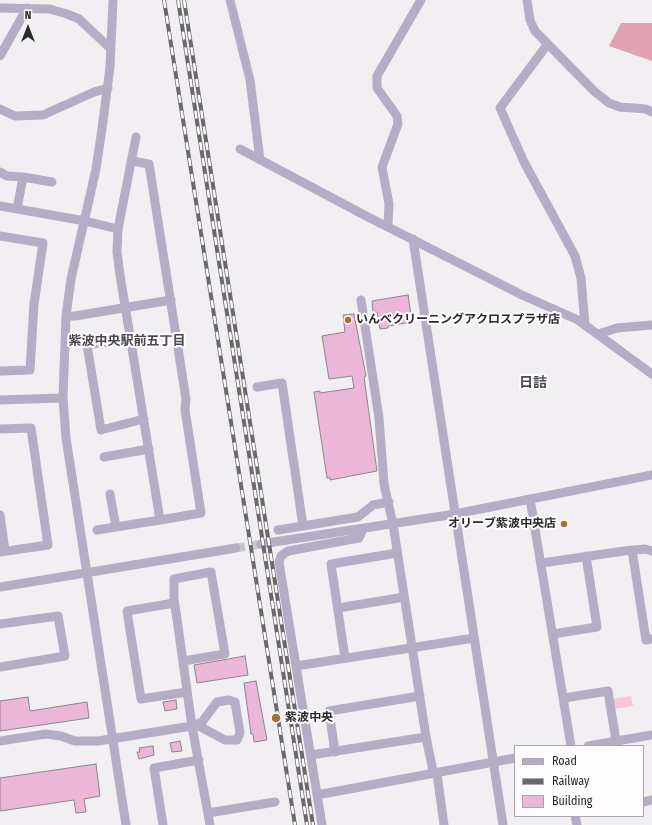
<!DOCTYPE html>
<meta charset="utf-8">
<style>
body{margin:0}
#map{position:relative;width:652px;height:825px;overflow:hidden;background:#f1eff2;font-family:"Fira Sans Condensed",sans-serif}
canvas{display:block}
.legend{position:absolute;left:514px;top:745px;width:130px;height:72px;box-sizing:border-box;background:#fefcff;border:1px solid #a9a8aa;margin:0;padding:5px 7px;list-style:none;font-size:12px;color:#2a292a}
.legend li{display:flex;align-items:center;gap:8px;height:20px}
.legend b{width:20px;border:1px solid #a9a8aa}
.north{position:absolute;left:8px;top:8px;width:40px;height:40px;-webkit-text-stroke:3px #fefcff;paint-order:stroke;rotate:0deg;font-size:11px;font-weight:700;line-height:16px;text-align:center;color:#2a292a}
.north::after{content:'';display:block;margin:auto;width:14px;height:18px;background:#2a292a;clip-path:polygon(50% 0,100% 100%,50% 72%,0 100%)}
</style>
<div id="map">
<canvas width="652" height="825"></canvas>
<ul class="legend">
<li><b style="height:5px;background:#b4adc5"></b>Road</li>
<li><b style="height:5px;background:#6a686a"></b>Railway</li>
<li><b style="height:11px;background:#ecb6d9"></b>Building</li>
</ul>
<div class="north">N</div>
</div>
<script>
const ctx = document.querySelector('canvas').getContext('2d');
ctx.lineJoin = 'round';
function fill(path, color) { ctx.fillStyle = color; ctx.fill(path, 'evenodd'); }
const poly = rows => new Path2D(rows.map(r => 'M' + r).join(''));
function strokePath(path, color, width, dash) { ctx.strokeStyle = color; ctx.lineWidth = width; ctx.lineCap = dash ? 'butt' : 'round'; ctx.setLineDash(dash || []); ctx.stroke(path); }
function drawText(font, color, halo, rows, align = 'center') {
  ctx.font = font + ' "Fira Sans Condensed","Noto Sans JP",sans-serif'; ctx.lineWidth = 4; ctx.setLineDash([]); ctx.textBaseline = 'middle'; ctx.strokeStyle = halo; ctx.fillStyle = color; for (const [text, x, y, turn = 0] of rows) {
    ctx.save(); ctx.translate(x, y); ctx.rotate((+turn || 0) * Math.PI / 180); ctx.textAlign = isNaN(turn) ? turn : align; if (halo) ctx.strokeText(text, 0, 0); ctx.fillText(text, 0, 0); ctx.restore();
  }
}
fill(poly([
 [631,696,633,706,614,709,612,699]
]), '#f9c7d3');
fill(poly([
 [621,23,652,23,652,61,609,46]
]), '#e1a3b3');
const building = poly([
 [408,295,412,322,388,326,388,328,380,329,377,312,373,313,372,301,408,295],
 [354,314,366,376,364,377,377,471,330,480,330,478,327,478,314,392,320,391,320,393,354,388,352,376,329,379,322,336,345,332,343,315,354,314],
 [245,656,248,675,197,683,194,665,245,656],
 [256,681,267,740,254,742,253,734,251,734,244,683,256,681],
 [28,697,30,711,87,702,89,718,0,731,0,701,28,697],
 [176,700,177,709,165,711,163,702,176,700],
 [180,741,182,751,172,752,170,743,180,741],
 [153,746,154,755,139,759,137,752,140,752,139,748,153,746],
 [96,764,100,796,84,799,86,812,76,813,74,800,0,811,0,778,96,764]
]);
fill(building, '#ecb6d9');
strokePath(building, '#8a8789', 1);
strokePath(poly([
 [236,548,261,544]
]), '#c9c7ca', 9, [9, 4.5]);
strokePath(poly([
 [113,0,110,67,102,129,96,169,71,279,66,316,63,398,66,438,126,825],
 [230,0,250,80,260,160],
 [527,0,530,20,535,31,594,91,609,103,620,107,646,109,652,112],
 [0,8,50,9,67,14,79,19,110,48],
 [547,45,500,108,524,162,575,256,581,278,585,325],
 [0,56,27,8],
 [0,109,15,116,43,115,94,92,108,88],
 [240,149,368,217,522,295,578,320,652,374],
 [0,172,7,176,23,177,17,209],
 [23,177,52,182],
 [0,206,85,221,118,229,117,252,120,275,160,520,201,513,185,410,186,399,149,164,132,161],
 [388,226,389,204,382,167,398,124,397,116,377,88,377,76,421,0],
 [118,229,136,137],
 [0,236,43,243,34,304,30,370,0,371],
 [413,239,503,825],
 [361,300,379,418,384,484,393,524,426,737,433,771,437,774,444,825],
 [66,316,75,316,171,300],
 [598,334,617,328,652,325],
 [131,338,87,345,101,430,144,419],
 [257,387,282,383,303,526],
 [0,400,63,398],
 [0,429,31,428,48,545,0,552],
 [104,457,149,449],
 [110,494,116,527],
 [530,499,571,746],
 [0,515,5,551],
 [97,530,160,520],
 [278,530,358,517,373,505,389,502],
 [261,544,455,514,652,475],
 [632,550,646,640,652,639],
 [542,563,624,551,645,549,652,551],
 [0,587,236,548],
 [174,603,127,611,141,699,187,692],
 [338,608,404,597],
 [0,624,58,616,65,656,0,667],
 [553,634,597,627,586,556],
 [345,658,331,564,397,553],
 [183,661,225,654,211,572,174,579,174,598,192,726,210,825],
 [296,666,474,638],
 [564,698,608,691,616,741],
 [0,741,46,734,61,736,75,741,98,741,192,726,202,722,217,702,229,700,235,702,240,733,237,740,225,740,197,725],
 [588,746,652,735],
 [335,752,329,711,420,696],
 [311,755,426,737],
 [317,795,515,758],
 [643,802,652,800],
 [208,813,275,802],
 [575,816,577,825],
 [163,825,154,768,199,760],
 [322,825,279,562,281,556,288,551,359,538,363,529]
]), '#b4adc5', 9);
const rail = poly([
 [164,0,295,825],
 [178,0,307,825],
 [184,0,313,825]
]);
strokePath(rail, '#6a686a', 4);
strokePath(rail, '#fefcff', 2.5, [8]);
for (const [x, y, r, color] of [
 [348,320,4,"#a96f2f"],
 [564,524,4,"#a96f2f"],
 [276,718,5,"#a96f2f"]
]) { const dot = new Path2D(); dot.arc(x, y, r, 0, 2 * Math.PI); ctx.fillStyle = color; ctx.fill(dot); strokePath(dot, '#fefcff', 1.5); }
drawText('bold 12px', '#2a292a', '#fefcff', [
 ["いんべクリーニングアクロスプラザ店",356,320],
 ["オリーブ紫波中央店",556,524,"right"],
 ["紫波中央",285,718]
], 'left');
drawText('bold 13px', '#4a484a', '#fefcff', [
 ["紫波中央駅前五丁目",127,341]
]);
drawText('bold 14px', '#4a484a', '#fefcff', [
 ["日詰",533,383]
]);
</script>
